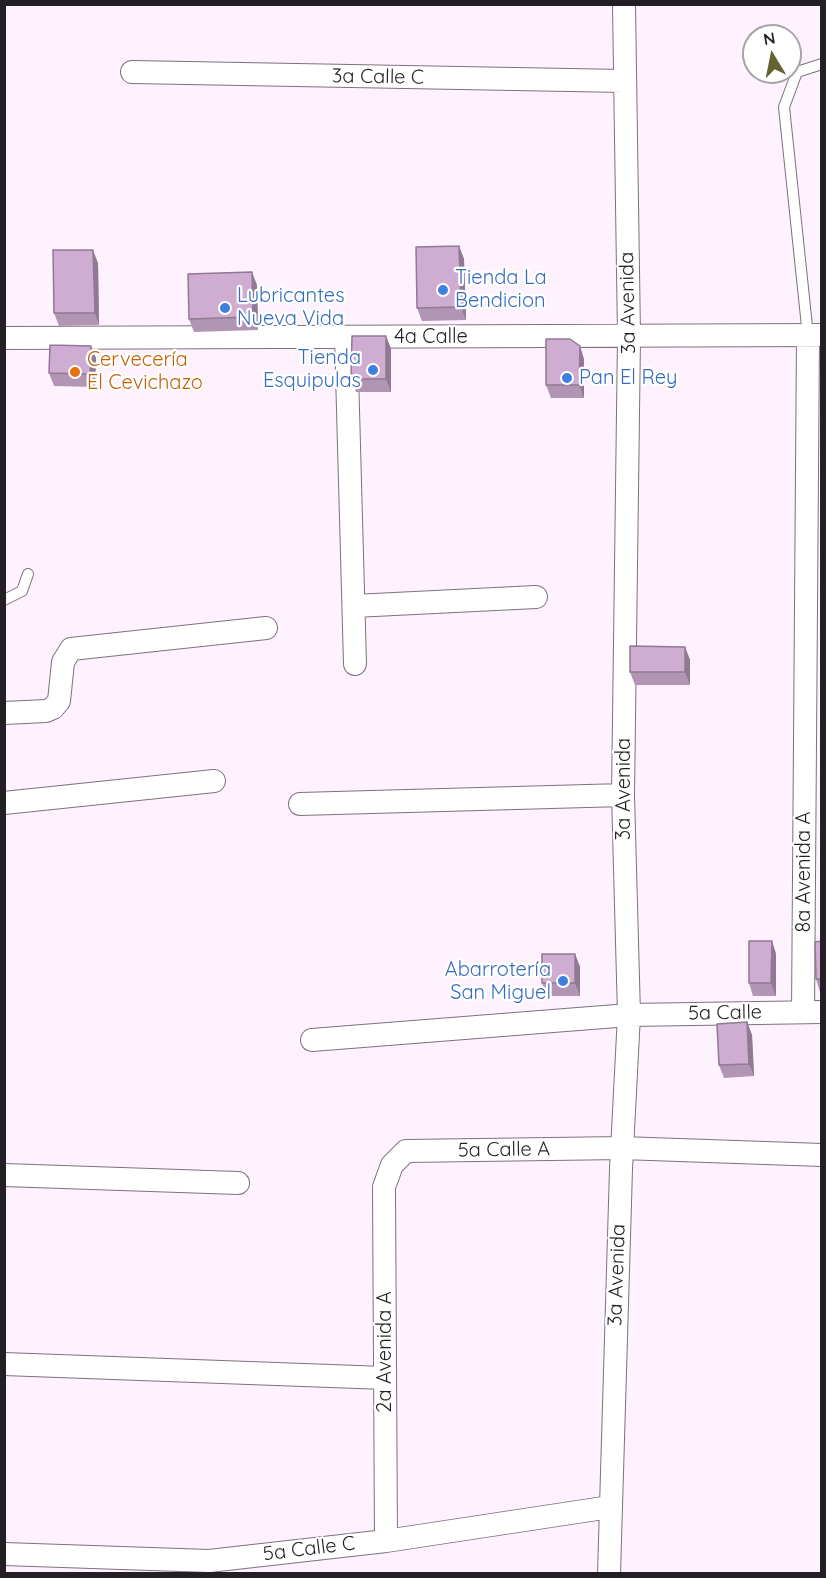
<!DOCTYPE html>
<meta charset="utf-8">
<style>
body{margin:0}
#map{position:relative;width:826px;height:1578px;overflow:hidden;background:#fdf2fe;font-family:Quicksand,sans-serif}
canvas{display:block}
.frame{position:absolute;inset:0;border:6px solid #241f25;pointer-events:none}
.north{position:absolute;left:742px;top:24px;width:60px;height:60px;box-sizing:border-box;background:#fff;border:2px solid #a7a5a8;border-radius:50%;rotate:350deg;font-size:16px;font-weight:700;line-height:24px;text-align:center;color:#241f25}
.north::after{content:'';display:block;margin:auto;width:21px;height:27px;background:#646330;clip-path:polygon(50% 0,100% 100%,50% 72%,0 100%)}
</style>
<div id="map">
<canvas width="826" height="1578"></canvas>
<div class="frame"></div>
<div class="north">N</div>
</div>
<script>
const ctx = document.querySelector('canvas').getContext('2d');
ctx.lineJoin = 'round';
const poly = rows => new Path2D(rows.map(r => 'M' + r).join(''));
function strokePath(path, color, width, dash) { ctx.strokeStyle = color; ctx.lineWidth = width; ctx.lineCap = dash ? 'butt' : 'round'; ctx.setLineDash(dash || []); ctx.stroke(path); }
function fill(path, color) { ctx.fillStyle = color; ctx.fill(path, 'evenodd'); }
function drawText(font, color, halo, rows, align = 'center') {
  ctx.font = font + ' Quicksand,sans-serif'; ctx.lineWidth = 4.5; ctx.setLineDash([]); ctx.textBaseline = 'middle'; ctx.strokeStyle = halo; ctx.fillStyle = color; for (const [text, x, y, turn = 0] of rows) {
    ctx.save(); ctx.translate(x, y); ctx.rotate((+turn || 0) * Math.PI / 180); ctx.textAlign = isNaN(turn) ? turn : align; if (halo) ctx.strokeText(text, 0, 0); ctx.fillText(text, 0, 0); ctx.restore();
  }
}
const lane = poly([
 [808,336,784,107,797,72,822,64],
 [4,600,22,591,28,574]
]);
const street = poly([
 [132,72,624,81],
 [346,337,355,664],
 [4,338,822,335],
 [354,606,536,597],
 [4,713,46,711,53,708,59,701,63,662,71,649,266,628],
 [4,803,214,781],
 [300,804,623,795],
 [803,1012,808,336],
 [312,1040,629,1015,822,1012],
 [4,1175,238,1183],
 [4,1364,385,1378],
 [386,1541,384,1187,392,1165,406,1151,622,1148,822,1155],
 [4,1554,209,1561,386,1541,610,1507],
 [609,1574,621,1169,629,1015,623,795,629,337,624,4]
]);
strokePath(lane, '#7d717e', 12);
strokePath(street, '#7d717e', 24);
strokePath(lane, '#fff', 10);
strokePath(street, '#fff', 22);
fill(poly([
 [459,246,464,259,466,320,422,321,417,308],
 [98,263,99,325,59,326,54,313],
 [257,285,258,330,194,332,189,319],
 [386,336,391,349,391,392,356,392,351,379],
 [96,358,95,387,54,386,49,373],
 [584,359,584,398,551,398,546,385],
 [685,647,690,660,690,685,635,685,630,672],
 [772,941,776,954,776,996,753,996,749,983],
 [822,941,822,992,820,992,816,979],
 [575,954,580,967,580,996,547,996,542,983],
 [747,1022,752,1035,754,1076,724,1078,719,1065]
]), '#b294b5');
fill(poly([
 [459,246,464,259,466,320,461,307],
 [93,250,98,263,99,325,95,313],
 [252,272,257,285,258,330,253,317],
 [386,336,391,349,391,392,386,379],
 [91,346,96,358,95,387,90,374],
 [580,346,584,359,584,398,579,385],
 [685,647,690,660,690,685,685,672],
 [772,941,776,954,776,996,771,983],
 [575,954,580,967,580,996,575,983],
 [747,1022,752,1035,754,1076,749,1064]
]), '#917893');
const building = poly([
 [459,246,461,307,417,308,416,247,459,246],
 [53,250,93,250,95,313,54,313,53,250],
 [252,272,253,317,189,319,188,274,252,272],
 [352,336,386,336,386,379,351,379,352,336],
 [546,339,570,339,580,346,579,385,546,385,546,339],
 [50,345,91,346,90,374,49,373,50,345],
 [630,646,685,647,685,672,630,672,630,646],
 [749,941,772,941,771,983,749,983,749,941],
 [822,941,822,979,816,979,815,942,822,941],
 [542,954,575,954,575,983,542,983,542,954],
 [747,1022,749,1064,719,1065,717,1024,747,1022]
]);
fill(building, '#cfacd2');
strokePath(building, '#917893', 1.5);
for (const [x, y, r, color] of [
 [443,290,6,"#3f7fe0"],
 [225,308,6,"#3f7fe0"],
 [373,370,6,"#3f7fe0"],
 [75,372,6,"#e8710a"],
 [567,378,6,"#3f7fe0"],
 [563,981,6,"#3f7fe0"]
]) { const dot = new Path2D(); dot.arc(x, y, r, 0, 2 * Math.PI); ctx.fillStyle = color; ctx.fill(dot); strokePath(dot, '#fff', 2); }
drawText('20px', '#241f25', '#fff', [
 ["3a Calle C",378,77,1],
 ["3a Avenida",628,303,-91],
 ["4a Calle",431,337],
 ["3a Avenida",624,789,-90],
 ["8a Avenida A",804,872,-90],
 ["5a Calle",725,1013,-1],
 ["5a Calle A",504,1150,-1],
 ["3a Avenida",617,1275,-88],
 ["2a Avenida A",385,1352,-90],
 ["5a Calle C",309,1549,-7]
]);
drawText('20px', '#366cbe', '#fff', [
 ["Tienda La",455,278],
 ["Bendicion",455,301],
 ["Lubricantes",237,296],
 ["Nueva Vida",237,319],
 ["Tienda",361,358,"right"],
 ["Esquipulas",361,381,"right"],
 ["Pan El Rey",579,378],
 ["Abarrotería",551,970,"right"],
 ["San Miguel",551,993,"right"]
], 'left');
drawText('20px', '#c56008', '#fff', [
 ["Cervecería",87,360],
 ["El Cevichazo",87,383]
], 'left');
</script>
